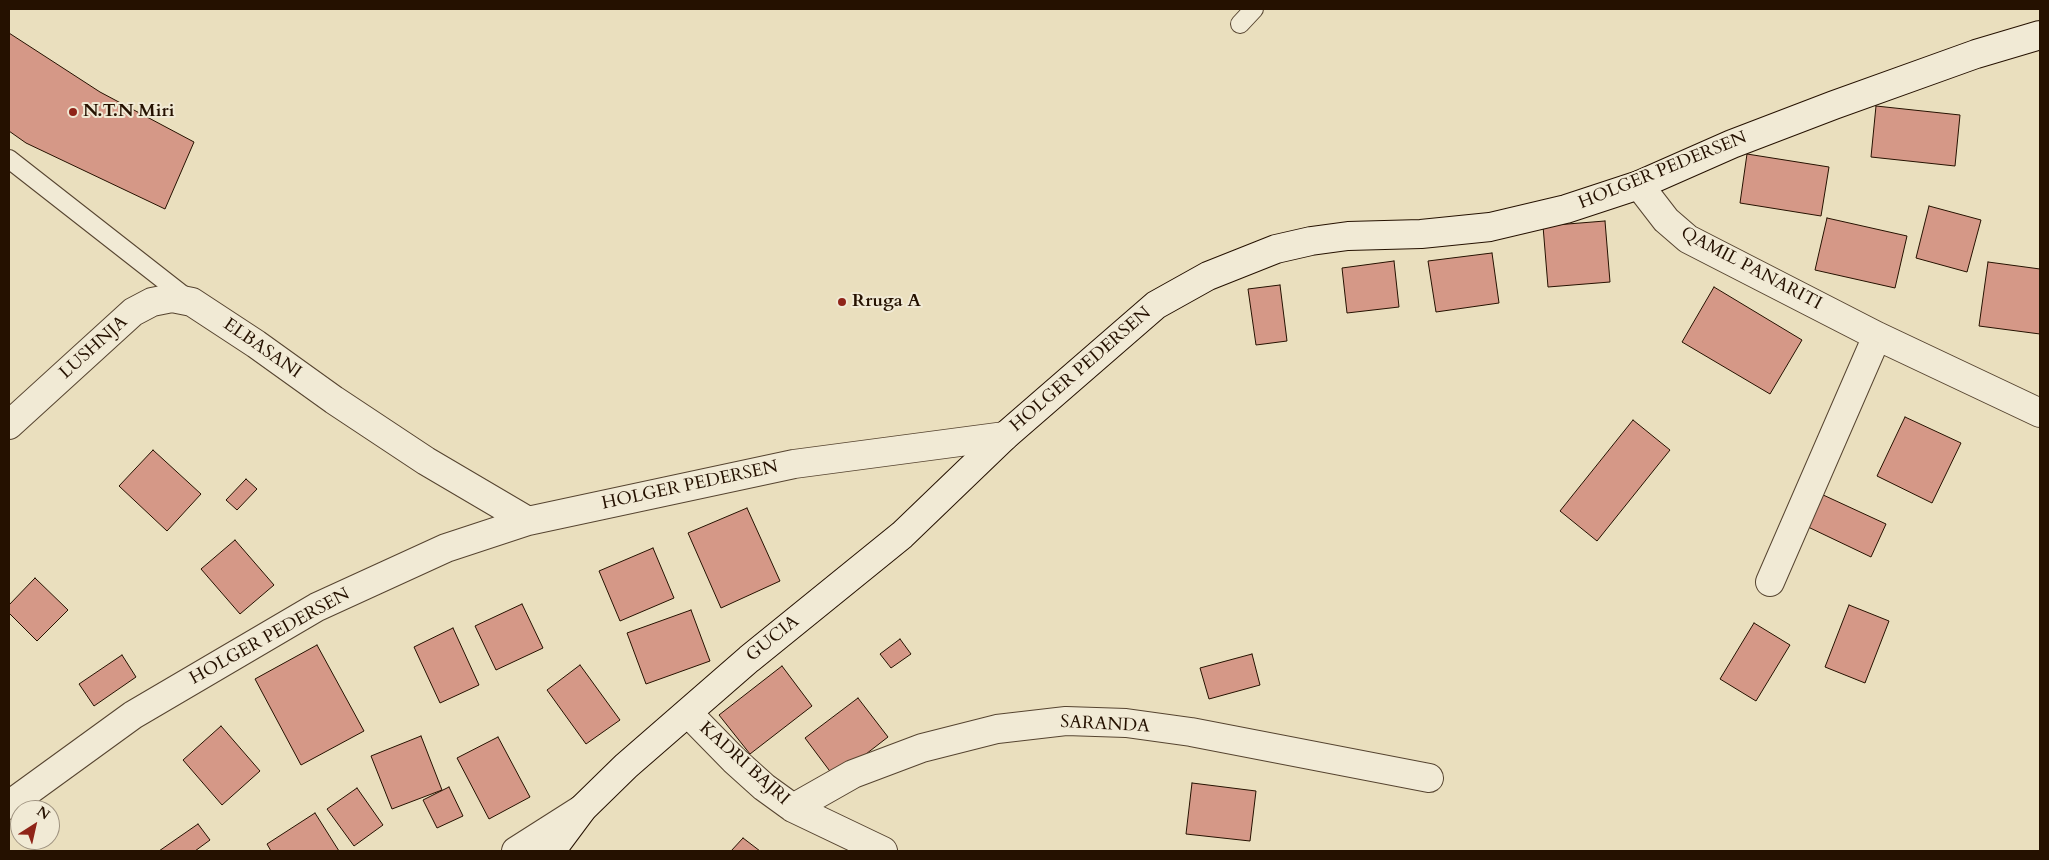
<!DOCTYPE html>
<style>
body{margin:0}
#map{position:relative;width:2049px;height:860px;overflow:hidden;background:#eadfbe;font-family:Cardo,serif}
canvas{display:block}
.frame{position:absolute;inset:0;border:10px solid #251100;pointer-events:none}
.north{position:absolute;left:10px;top:800px;width:50px;height:50px;box-sizing:border-box;background:#f1ead5;border:1px solid #9f9380;border-radius:50%;rotate:35deg;font-size:14px;font-weight:700;line-height:20px;text-align:center;color:#251100}
.north::after{content:'';display:block;margin:auto;width:18px;height:22px;background:#8f2418;clip-path:polygon(50% 0,100% 100%,50% 72%,0 100%)}
</style>
<div id="map">
<canvas width="2049" height="860"></canvas>
<div class="frame"></div>
<div class="north">N</div>
</div>
<script>
const ctx = document.querySelector('canvas').getContext('2d');
ctx.lineJoin = 'round';
function fill(path, color) { ctx.fillStyle = color; ctx.fill(path, 'evenodd'); }
const poly = rows => new Path2D(rows.map(r => 'M' + r).join(''));
function strokePath(path, color, width, dash) { ctx.strokeStyle = color; ctx.lineWidth = width; ctx.lineCap = dash ? 'butt' : 'round'; ctx.setLineDash(dash || []); ctx.stroke(path); }
function drawText(font, color, halo, rows, align = 'center') {
  ctx.font = font + ' Cardo,serif'; ctx.lineWidth = 4; ctx.setLineDash([]); ctx.textBaseline = 'middle'; ctx.strokeStyle = halo; ctx.fillStyle = color; for (const [text, x, y, turn = 0] of rows) {
    ctx.save(); ctx.translate(x, y); ctx.rotate((+turn || 0) * Math.PI / 180); ctx.textAlign = isNaN(turn) ? turn : align; if (halo) ctx.strokeText(text, 0, 0); ctx.fillText(text, 0, 0); ctx.restore();
  }
}
const building = poly([
 [9,33,100,92,194,142,165,209,26,143,9,131,9,33],
 [1876,106,1960,115,1955,166,1871,157,1876,106],
 [1747,154,1829,167,1821,216,1740,203,1747,154],
 [1929,206,1981,220,1967,272,1916,258,1929,206],
 [1827,218,1907,236,1895,288,1815,270,1827,218],
 [1605,221,1610,282,1548,287,1543,226,1605,221],
 [1492,253,1499,303,1436,312,1428,261,1492,253],
 [1394,261,1399,307,1347,313,1342,268,1394,261],
 [1988,262,2040,269,2040,334,1979,326,1988,262],
 [1280,285,1287,341,1256,345,1248,289,1280,285],
 [1714,287,1802,340,1770,394,1682,342,1714,287],
 [1905,417,1961,443,1932,503,1877,476,1905,417],
 [1633,420,1670,450,1597,541,1560,511,1633,420],
 [153,450,201,494,167,531,119,486,153,450],
 [246,479,257,489,237,510,226,500,246,479],
 [1821,494,1886,524,1871,557,1806,526,1821,494],
 [747,508,780,581,721,608,688,533,747,508],
 [235,540,274,585,240,614,201,569,235,540],
 [653,548,674,598,620,621,599,571,653,548],
 [35,578,68,610,37,641,9,613,9,605,35,578],
 [522,604,543,648,496,670,475,626,522,604],
 [1849,605,1889,621,1865,683,1825,667,1849,605],
 [691,610,710,661,646,684,627,633,691,610],
 [1754,623,1790,645,1756,701,1720,679,1754,623],
 [453,628,479,685,440,703,414,647,453,628],
 [900,639,911,654,891,668,880,654,900,639],
 [317,645,364,731,301,765,255,679,317,645],
 [1252,654,1260,685,1209,699,1200,668,1252,654],
 [122,655,136,677,94,706,79,684,122,655],
 [580,665,620,720,586,744,547,690,580,665],
 [782,666,812,706,750,754,719,715,782,666],
 [858,698,888,737,835,778,805,738,858,698],
 [221,726,260,771,222,805,183,760,221,726],
 [421,736,442,790,392,809,371,756,421,736],
 [498,737,530,797,489,819,457,758,498,737],
 [1192,783,1256,791,1250,841,1186,834,1192,783],
 [449,787,463,816,437,828,423,800,449,787],
 [357,788,383,825,354,846,327,809,357,788],
 [315,813,339,851,271,851,267,844,315,813],
 [198,824,210,840,195,851,159,851,198,824],
 [743,838,760,851,731,851,743,838]
]);
fill(building, '#d59887');
strokePath(building, '#251100', 1);
const lane = poly([
 [1240,24,1254,9],
 [9,159,188,299]
]);
const street = poly([
 [1639,185,1666,220,1688,239,1877,336,2040,413],
 [9,425,133,312,152,302,172,298,192,302,256,344,334,400,426,461,528,521],
 [1770,582,1877,336],
 [688,713,734,760,764,787,793,808,883,851],
 [9,805,133,715,317,607,446,548,528,521,794,464,1005,436],
 [793,808,853,774,922,748,997,729,1066,721,1126,723,1191,732,1429,778],
 [516,851,582,809]
]);
const secondary = poly([
 [551,851,583,808,626,766,749,659,902,535,1005,436,1156,305,1208,276,1276,249,1311,241,1348,236,1421,234,1490,227,1566,209,1639,185,1732,144,1834,105,1976,54,2040,35]
]);
strokePath(lane, '#564430', 20);
strokePath(street, '#564430', 30);
strokePath(secondary, '#251100', 30);
strokePath(lane, '#f1ead5', 18);
strokePath(street, '#f1ead5', 28);
strokePath(secondary, '#f1ead5', 28);
for (const [x, y, r, color] of [
 [73,112,5,"#8f2418"],
 [842,302,5,"#8f2418"]
]) { const dot = new Path2D(); dot.arc(x, y, r, 0, 2 * Math.PI); ctx.fillStyle = color; ctx.fill(dot); strokePath(dot, '#f1ead5', 2); }
drawText('bold 18px', '#251100', '#f1ead5', [
 ["N.T.N Miri",83,112],
 ["Rruga A",852,302]
], 'left');
drawText('18px', '#251100', '#f1ead5', [
 ["HOLGER PEDERSEN",1663,171,-22],
 ["QAMIL PANARITI",1751,269,28],
 ["LUSHNJA",94,348,-42],
 ["ELBASANI",262,349,35],
 ["HOLGER PEDERSEN",1081,370,-41],
 ["HOLGER PEDERSEN",690,486,-12],
 ["HOLGER PEDERSEN",270,637,-29],
 ["GUCIA",773,639,-39],
 ["SARANDA",1105,725,3],
 ["KADRI BAJRI",744,764,42]
]);
</script>
